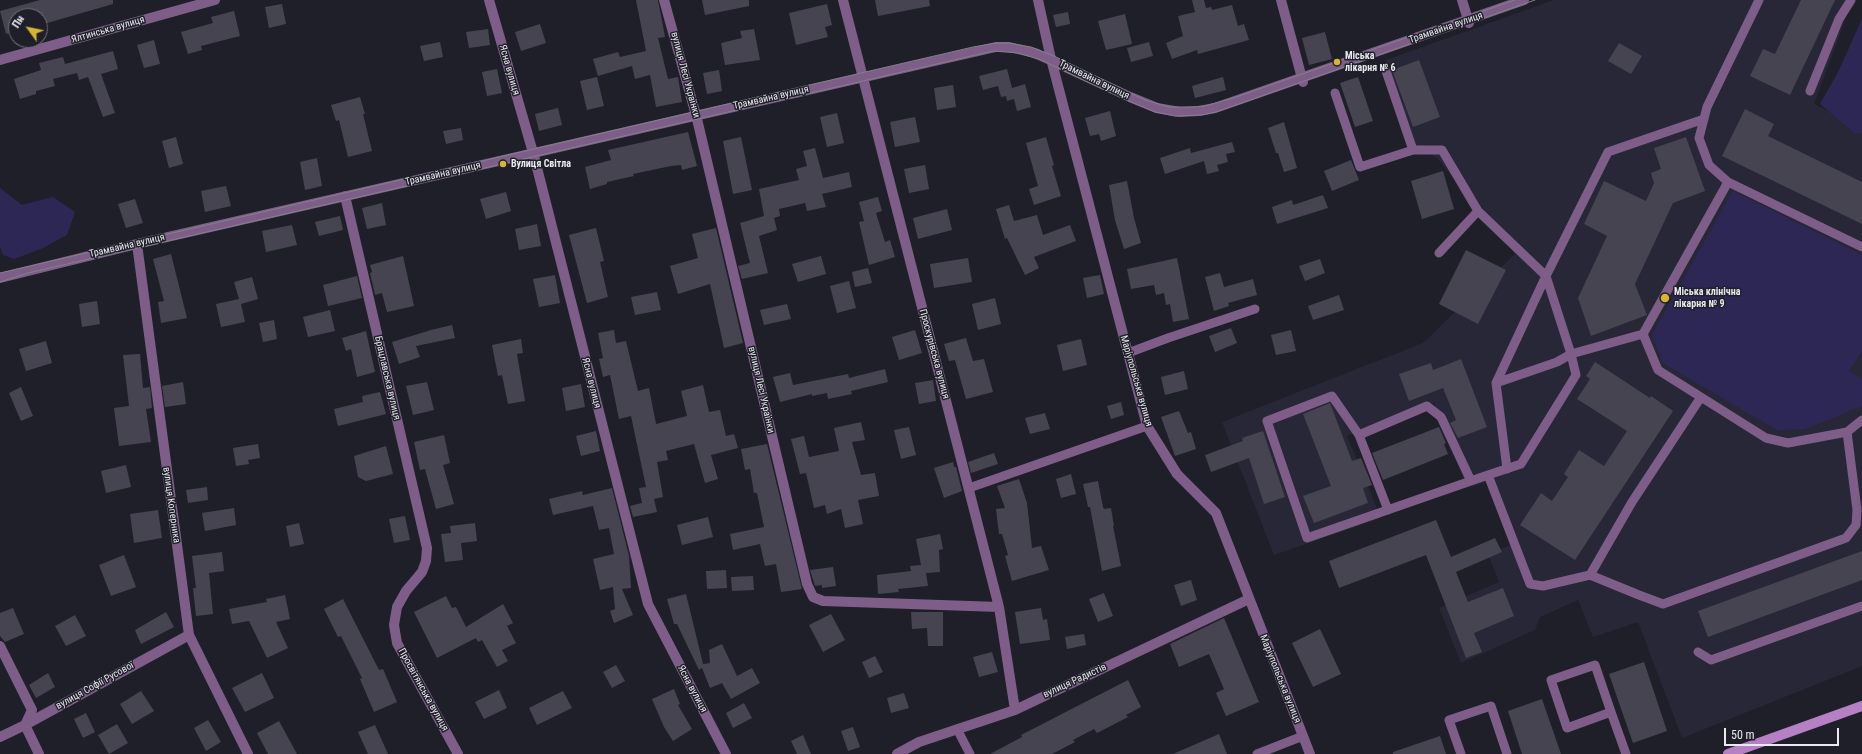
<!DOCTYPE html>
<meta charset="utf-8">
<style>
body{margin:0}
#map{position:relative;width:1862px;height:754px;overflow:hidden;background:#1f1f29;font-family:"Roboto Condensed",sans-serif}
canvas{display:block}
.north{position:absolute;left:8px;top:8px;width:40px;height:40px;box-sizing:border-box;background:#1f1f29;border:1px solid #707079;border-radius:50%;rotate:303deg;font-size:11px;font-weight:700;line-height:16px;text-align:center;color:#e9e9f0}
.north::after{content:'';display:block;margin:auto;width:14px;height:18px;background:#d6b534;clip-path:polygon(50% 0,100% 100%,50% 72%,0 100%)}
.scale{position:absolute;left:1724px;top:728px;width:115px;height:18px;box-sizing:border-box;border:2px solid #e9e9f0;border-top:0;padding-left:5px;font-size:12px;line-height:14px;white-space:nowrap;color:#e9e9f0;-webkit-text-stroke:3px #1f1f29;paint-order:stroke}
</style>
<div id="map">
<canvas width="1862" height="754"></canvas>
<div class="north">Пн</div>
<div class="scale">50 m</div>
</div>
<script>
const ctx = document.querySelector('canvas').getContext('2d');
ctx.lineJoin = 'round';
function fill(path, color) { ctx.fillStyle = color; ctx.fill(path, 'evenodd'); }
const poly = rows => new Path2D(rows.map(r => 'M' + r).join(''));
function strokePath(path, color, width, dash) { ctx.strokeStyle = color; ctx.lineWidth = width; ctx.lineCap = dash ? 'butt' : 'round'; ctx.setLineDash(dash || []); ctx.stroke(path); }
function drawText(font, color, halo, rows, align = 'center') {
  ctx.font = font + ' "Roboto Condensed",sans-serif'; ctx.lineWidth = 3; ctx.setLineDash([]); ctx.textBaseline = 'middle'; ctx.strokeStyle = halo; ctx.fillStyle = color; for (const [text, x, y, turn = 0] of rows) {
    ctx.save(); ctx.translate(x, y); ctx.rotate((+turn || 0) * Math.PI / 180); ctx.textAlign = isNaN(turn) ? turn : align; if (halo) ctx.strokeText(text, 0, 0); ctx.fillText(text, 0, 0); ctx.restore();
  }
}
fill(poly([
 [1554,0,1853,0,1814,104,1862,128,1862,666,1682,738,1638,622,1593,637,1578,600,1540,617,1535,630,1461,663,1439,608,1499,582,1488,554,1511,545,1487,482,1467,488,1434,403,1347,436,1381,518,1274,555,1222,422,1423,343,1515,254,1437,158,1414,146,1386,60]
]), '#282737');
fill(poly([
 [1862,19,1862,133,1856,134,1820,104,1838,72],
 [0,188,22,205,53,197,75,212,67,235,41,249,14,259,3,255,0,247],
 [1733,191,1862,255,1862,351,1849,371,1862,379,1862,406,1805,429,1777,430,1663,363,1652,335]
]), '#2d2755');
fill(poly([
 [40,0,113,0,113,4,44,24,42,16,16,16,16,31,6,34,0,11],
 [636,0,658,0,665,37,658,38,668,79,678,77,682,102,656,107,650,75,635,79,632,66,598,76,593,59,618,52,620,57,646,51],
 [702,0,749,0,749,6,705,15],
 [875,0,929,0,930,6,878,16],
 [1192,0,1204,0,1206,8,1211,7,1212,10,1232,5,1238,26,1244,24,1249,40,1198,54,1197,50,1172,59,1166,43,1183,36,1178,16,1195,12],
 [1801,0,1835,0,1790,95,1750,76,1763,49,1775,54],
 [282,4,286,24,269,28,265,7],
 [827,4,832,25,825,27,828,37,796,45,789,13],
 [234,11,240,36,201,46,202,50,188,54,181,32,213,23,211,17],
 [1068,12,1070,24,1056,27,1053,15],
 [1125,14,1132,44,1106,50,1098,21],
 [540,24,546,43,521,51,515,32],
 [488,29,490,45,469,48,466,32],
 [754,29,760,60,725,65,721,43,742,38,740,31],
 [1325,32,1332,59,1309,65,1302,38],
 [154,40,160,64,144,68,137,45],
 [440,42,443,57,424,61,420,46],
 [1149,42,1153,56,1131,62,1127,48],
 [1619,43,1642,56,1631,74,1608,61],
 [113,51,118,69,101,74,115,113,103,117,88,77,79,80,77,73,53,79,55,86,36,91,36,94,20,99,14,79,41,70,39,63,63,57,65,64],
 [1419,60,1440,117,1413,127,1392,70],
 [497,69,502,93,487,96,482,72],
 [1007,69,1012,88,1025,84,1031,107,1017,111,1014,99,1007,101,1006,96,1001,97,998,86,983,90,979,76],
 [719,70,722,91,707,94,703,73],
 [597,77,604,106,587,110,580,81],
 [1223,77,1226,90,1195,98,1192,86],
 [1358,77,1373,121,1355,127,1340,83],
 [953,85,956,107,937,110,934,88],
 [360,97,365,114,363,114,372,151,348,157,339,120,336,121,331,105],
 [558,108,562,125,539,131,535,114],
 [1745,109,1774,124,1768,136,1862,182,1862,224,1722,156],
 [1110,111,1116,136,1101,141,1099,134,1090,136,1085,118],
 [837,113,844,143,827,147,820,117],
 [915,117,920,142,895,147,890,122],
 [1284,122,1297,168,1284,172,1278,153,1276,153,1268,128],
 [461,128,463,140,446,144,443,131],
 [688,132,697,166,682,170,681,165,671,166,633,174,634,176,607,182,607,184,590,189,585,167,611,160,608,150],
 [176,137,183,164,169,168,162,141],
 [741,137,752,190,733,194,723,141],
 [1046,137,1054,165,1052,166,1061,196,1034,205,1029,189,1038,186,1026,143],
 [1686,137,1705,191,1673,203,1635,284,1647,315,1591,336,1578,298,1607,236,1584,224,1604,181,1646,201,1654,183,1651,173,1661,169,1654,148],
 [1232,142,1235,152,1226,154,1228,162,1217,165,1219,171,1207,174,1204,161,1165,174,1160,158,1190,148,1191,153],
 [815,148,823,178,849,172,852,187,822,194,826,207,807,211,805,203,779,209,780,216,774,218,777,230,759,236,768,273,742,279,738,266,750,263,740,223,764,216,759,189,799,180,796,169,807,166,803,151],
 [317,158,322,186,305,190,300,162],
 [1351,160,1359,180,1332,191,1324,171],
 [925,165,929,189,909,193,904,169],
 [1443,171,1454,209,1422,219,1411,181],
 [1127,181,1134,218,1141,243,1124,249,1115,220,1109,185],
 [226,186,231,206,205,212,201,191],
 [506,192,511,211,486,219,480,199],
 [1323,195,1328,208,1277,224,1272,207,1292,200,1293,205],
 [878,197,882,211,876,213,885,242,890,240,895,257,869,265,859,222,864,221,859,202],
 [135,199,143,223,126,228,118,204],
 [382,203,386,225,367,229,362,208],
 [1009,205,1014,221,1037,215,1043,235,1070,225,1076,241,1034,257,1039,268,1025,275,1007,238,1005,239,996,209],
 [947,209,952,230,918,239,913,218],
 [340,216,343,230,319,236,315,222],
 [537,224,541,246,519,250,515,229],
 [292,225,297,245,266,252,262,231],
 [596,228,604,261,600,262,608,297,587,303,569,235],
 [716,228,743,343,724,348,710,284,678,294,670,266,698,258,692,234],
 [1466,250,1506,270,1478,324,1439,304],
 [171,254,187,318,161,323,158,302,164,301,153,259],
 [403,256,414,306,387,312,382,293,375,295,370,273,372,272,370,265],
 [821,256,826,274,798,282,792,264],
 [968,258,972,282,934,288,930,264],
 [1177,258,1189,319,1173,322,1170,304,1166,305,1164,293,1156,295,1154,285,1131,289,1127,269],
 [1320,259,1325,273,1305,281,1299,266],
 [868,268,872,283,855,287,852,272],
 [1220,273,1224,287,1253,279,1257,295,1228,303,1229,306,1214,311,1205,277],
 [555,275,560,303,539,307,533,279],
 [1100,275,1104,294,1087,298,1083,278],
 [357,276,362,298,328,306,323,285],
 [252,277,258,299,241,304,245,322,221,327,216,304,239,299,234,282],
 [849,281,856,308,837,313,830,286],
 [657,292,661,310,635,315,631,297],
 [1339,295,1344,310,1313,320,1308,306],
 [995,298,1001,324,978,330,972,304],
 [97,301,100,324,82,327,79,304],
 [787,304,791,319,764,325,760,310],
 [330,310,335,331,308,337,303,317],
 [274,320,277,339,263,342,259,323],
 [452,325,455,338,416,346,420,357,399,364,392,342,431,330],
 [1231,328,1237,343,1215,352,1209,336],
 [614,330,616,343,626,341,638,391,649,388,656,424,687,416,681,391,703,385,709,412,720,410,726,436,734,434,738,448,711,455,718,479,705,483,694,444,666,451,668,460,657,462,663,497,654,499,657,512,633,517,630,506,642,503,639,488,646,487,631,416,619,419,610,375,603,377,599,359,603,358,598,333],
 [915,330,922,353,899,360,892,337],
 [1291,330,1296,351,1276,355,1271,335],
 [366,331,375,372,357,377,351,349,346,351,342,338],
 [966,338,973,361,984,359,993,392,966,399,955,360,949,361,944,344],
 [521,339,523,353,517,354,525,401,508,404,502,375,498,376,492,345],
 [1081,339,1087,365,1063,371,1057,345],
 [46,341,52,363,26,371,19,349],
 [140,354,143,388,150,387,152,408,146,409,151,442,119,446,114,408,129,406,123,355],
 [1461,359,1487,427,1458,438,1450,423,1456,420,1443,388,1409,401,1399,374,1431,363,1433,370],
 [1595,362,1650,398,1651,396,1673,411,1575,560,1520,525,1541,493,1552,501,1568,477,1564,474,1579,450,1604,466,1627,431,1577,399,1590,379,1586,376],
 [885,369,888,382,851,391,852,394,828,399,827,393,812,396,812,394,780,402,773,377,790,373,793,385,848,374,849,378],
 [1184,371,1188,389,1165,395,1161,377],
 [933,380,936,401,919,404,915,383],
 [183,382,186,404,165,407,162,386],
 [427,382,434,410,413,415,406,386],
 [581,384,585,407,566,411,562,388],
 [21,387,33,416,21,421,9,393],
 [380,392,386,414,338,426,334,409,363,402,362,396],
 [1121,402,1124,415,1111,419,1107,406],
 [1330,403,1352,461,1361,458,1372,485,1363,488,1368,503,1314,523,1303,496,1331,486,1303,414],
 [1179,411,1188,433,1191,432,1196,449,1175,456,1161,417],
 [1045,413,1050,429,1030,434,1025,418],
 [861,422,865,440,852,442,861,475,875,473,879,496,858,500,863,524,845,528,841,509,827,514,825,505,814,508,806,473,800,474,791,439,804,436,809,457,839,451,834,428],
 [909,427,916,455,901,459,894,430],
 [1439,427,1446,443,1444,444,1448,454,1383,480,1372,453],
 [596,431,600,451,581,456,576,436],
 [1263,431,1285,497,1264,504,1249,458,1211,472,1205,455,1243,441,1242,438],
 [444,435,450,463,443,465,454,504,436,509,425,469,420,470,414,442],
 [258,444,260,458,248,460,249,464,236,466,233,448],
 [767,444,802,589,781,592,776,564,765,566,760,544,733,550,730,534,764,527,757,493,754,493,750,469,745,470,741,449],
 [386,446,393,474,366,481,358,477,354,456],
 [994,453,998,464,971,473,968,462],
 [953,462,954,467,956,467,962,491,944,498,934,468],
 [126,465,131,487,106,493,101,471],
 [1071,474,1076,494,1061,498,1056,479],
 [1019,479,1027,503,1032,548,1041,546,1049,570,1012,581,1005,556,1008,555,1002,534,999,534,996,509,1005,508,997,486],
 [1098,481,1103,507,1104,509,1111,508,1114,526,1113,526,1121,566,1102,571,1090,507,1088,507,1083,484],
 [207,487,208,500,188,503,186,490],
 [612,488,629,556,631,588,622,589,633,615,614,623,610,611,615,609,613,587,600,590,593,559,614,554,609,528,599,530,593,506,553,515,549,499,582,491,583,495],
 [234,508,236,525,205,531,202,513],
 [158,510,162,538,134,543,130,514],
 [405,516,410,540,394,543,389,519],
 [708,517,713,537,682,545,677,525],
 [1436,520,1451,557,1495,538,1502,552,1456,572,1468,602,1503,588,1514,616,1474,633,1482,652,1466,658,1426,555,1339,588,1329,561],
 [299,523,304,544,290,547,286,526],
 [475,523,477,541,461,543,463,560,445,562,441,534,451,533,450,526],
 [940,534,943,549,939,550,940,572,926,573,928,586,898,589,899,592,878,594,877,575,911,571,910,566,921,565,916,539],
 [1862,551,1862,580,1708,637,1698,611],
 [222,552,224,571,209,573,213,614,196,616,193,588,196,588,192,556],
 [124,555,136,587,111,596,99,565],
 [833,567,836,586,822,588,822,585,815,586,810,570],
 [726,570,727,588,707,589,706,571],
 [753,576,754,590,732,591,731,577],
 [1191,580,1197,600,1181,606,1174,585],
 [1104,593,1113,616,1098,622,1089,599],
 [686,594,703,664,710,663,709,650,722,644,737,676,752,668,760,683,731,699,722,683,710,688,702,668,699,670,677,624,674,624,667,599],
 [285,595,290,619,276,622,288,648,267,658,249,621,232,624,229,609,267,602,266,599],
 [446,596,452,608,456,607,466,627,503,604,513,623,507,626,516,643,502,650,508,661,497,667,482,640,478,642,476,638,437,658,414,612],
 [343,599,379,670,383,669,397,702,374,712,360,679,362,678,341,636,338,637,324,609],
 [13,608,24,634,5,642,0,636,0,613],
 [1041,608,1043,620,1047,619,1050,640,1020,644,1015,612],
 [166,612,174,627,141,644,135,630],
 [911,612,943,612,943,646,928,646,927,628,912,629],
 [831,614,845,640,823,652,809,625],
 [75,615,86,636,66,646,55,626],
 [1224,618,1259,702,1226,716,1216,693,1224,689,1209,654,1179,667,1170,644],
 [1320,629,1341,674,1313,687,1292,643],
 [1084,634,1086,645,1067,649,1065,637],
 [992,652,998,672,979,677,973,657],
 [875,656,883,672,869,678,862,662],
 [1644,662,1667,731,1633,743,1609,674],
 [616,665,625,681,612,688,603,672],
 [48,673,55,687,36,698,29,685],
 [262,673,274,698,245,712,232,688],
 [1128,680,1141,707,1126,715,1128,717,1097,733,1094,729,1073,740,1075,742,1052,754,990,754,1022,737,1021,735],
 [674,689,680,704,678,705,692,729,673,741,664,727,652,699],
 [499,690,507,708,484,719,475,702],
 [141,691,154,711,132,724,120,704],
 [563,691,572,708,537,725,529,708],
 [904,693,909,708,891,713,887,698],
 [1542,699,1561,754,1522,754,1508,711],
 [744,703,752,718,733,728,726,713],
 [86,713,95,732,83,738,74,719],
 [208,720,221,742,206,751,194,728],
 [279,721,297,754,268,754,257,733],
 [117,724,128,743,109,754,98,735],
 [375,725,388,754,368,754,358,732],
 [853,727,860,747,848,751,841,731],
 [1219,734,1227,754,1173,754],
 [803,735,811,754,797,754,791,741],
 [1440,736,1446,754,1393,754,1393,752]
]), '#464450');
strokePath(poly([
 [1759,0,1707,107,1699,138,1709,165,1728,182,1862,247],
 [1386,71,1413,150,1442,150,1478,211],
 [1810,91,1839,19,1851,0],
 [1335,93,1360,167,1413,150],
 [1728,182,1643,334,1658,370,1766,438,1788,443,1847,432],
 [1439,253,1478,211,1546,276,1496,383,1507,469],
 [1643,334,1571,354,1546,276,1608,152,1704,119],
 [1128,353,1168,338,1255,309],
 [1359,435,1427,406,1441,417,1471,481],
 [1488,475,1521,464,1576,375,1571,354,1557,362,1496,383],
 [969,488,1147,426],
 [1388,510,1359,435,1332,396,1267,421,1307,538,1488,475,1530,584,1543,586,1590,575,1639,595,1663,604,1846,538,1856,525,1857,510,1847,432,1862,420],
 [1590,575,1632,502,1701,397],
 [1698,652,1711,660,1862,606],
 [1611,712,1567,728,1551,680,1595,665,1611,712,1626,754],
 [957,729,970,754],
 [1257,754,1303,736],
 [1461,754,1449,720,1491,706,1507,754]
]), '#7e5e88', 9);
strokePath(poly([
 [489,0,534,156,648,604,726,754],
 [664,0,697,119,807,584,813,597,823,601,999,607],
 [843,0,999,607,1015,710],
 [1038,0,1051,59,1147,426,1177,474,1216,513,1310,754],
 [1281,0,1303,82],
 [1462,0,1469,23],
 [0,60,215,0],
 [345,196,427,548,426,561,422,572,406,591,397,607,394,625,397,643,458,754],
 [137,244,189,635,248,754],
 [0,278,137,244,996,47,1009,47,1035,53,1130,97,1157,108,1180,112,1199,111,1215,108,1524,0],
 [0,646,32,710,25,725,39,754],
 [0,737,25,725,189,635],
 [897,754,919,742,1015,710,1249,599]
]), '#7e5e88', 10);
strokePath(poly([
 [1728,754,1862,706]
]), '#b580c4', 10);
strokePath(poly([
 [0,273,973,47,996,43,1009,43,1031,47,1054,56,1145,100,1169,107,1193,107,1205,106,1236,97,1515,0],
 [0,282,28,273,137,248,993,51,1018,53,1041,60,1131,102,1155,112,1175,116,1201,115,1216,112,1535,0]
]), '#81818a', 1);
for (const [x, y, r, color] of [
 [1337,62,4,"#d6b534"],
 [503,164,4,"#d6b534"],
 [1665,298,5,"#d6b534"]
]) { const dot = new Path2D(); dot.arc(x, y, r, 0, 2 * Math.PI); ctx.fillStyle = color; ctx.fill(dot); strokePath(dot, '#1f1f29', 1.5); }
drawText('10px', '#e9e9f0', '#1f1f29', [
 ["Трамвайна вулиця",1446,28,-19],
 ["Ялтинська вулиця",108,30,-16],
 ["Ясна вулиця",509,70,74],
 ["вулиця Лесі Українки",685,75,75],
 ["Трамвайна вулиця",1094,80,26],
 ["Трамвайна вулиця",771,98,-13],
 ["Трамвайна вулиця",443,174,-13],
 ["Трамвайна вулиця",127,246,-13],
 ["Проскурівська вулиця",934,354,75],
 ["Брацлавська вулиця",387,378,77],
 ["Маріупольська вулиця",1136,381,74],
 ["Ясна вулиця",591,383,76],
 ["вулиця Лесі Українки",761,390,77],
 ["вулиця Коперника",171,505,82],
 ["Маріупольська вулиця",1280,679,68],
 ["вулиця Радистів",1075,681,-25],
 ["вулиця Софії Русової",95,686,-29],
 ["Ясна вулиця",692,689,62],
 ["Просвітянська вулиця",423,690,61]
]);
drawText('bold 10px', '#e9e9f0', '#1f1f29', [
 ["Міська",1345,56],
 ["лікарня № 6",1345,68],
 ["Вулиця Світла",511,164],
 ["Міська клінічна",1674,292],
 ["лікарня № 9",1674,304]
], 'left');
</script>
